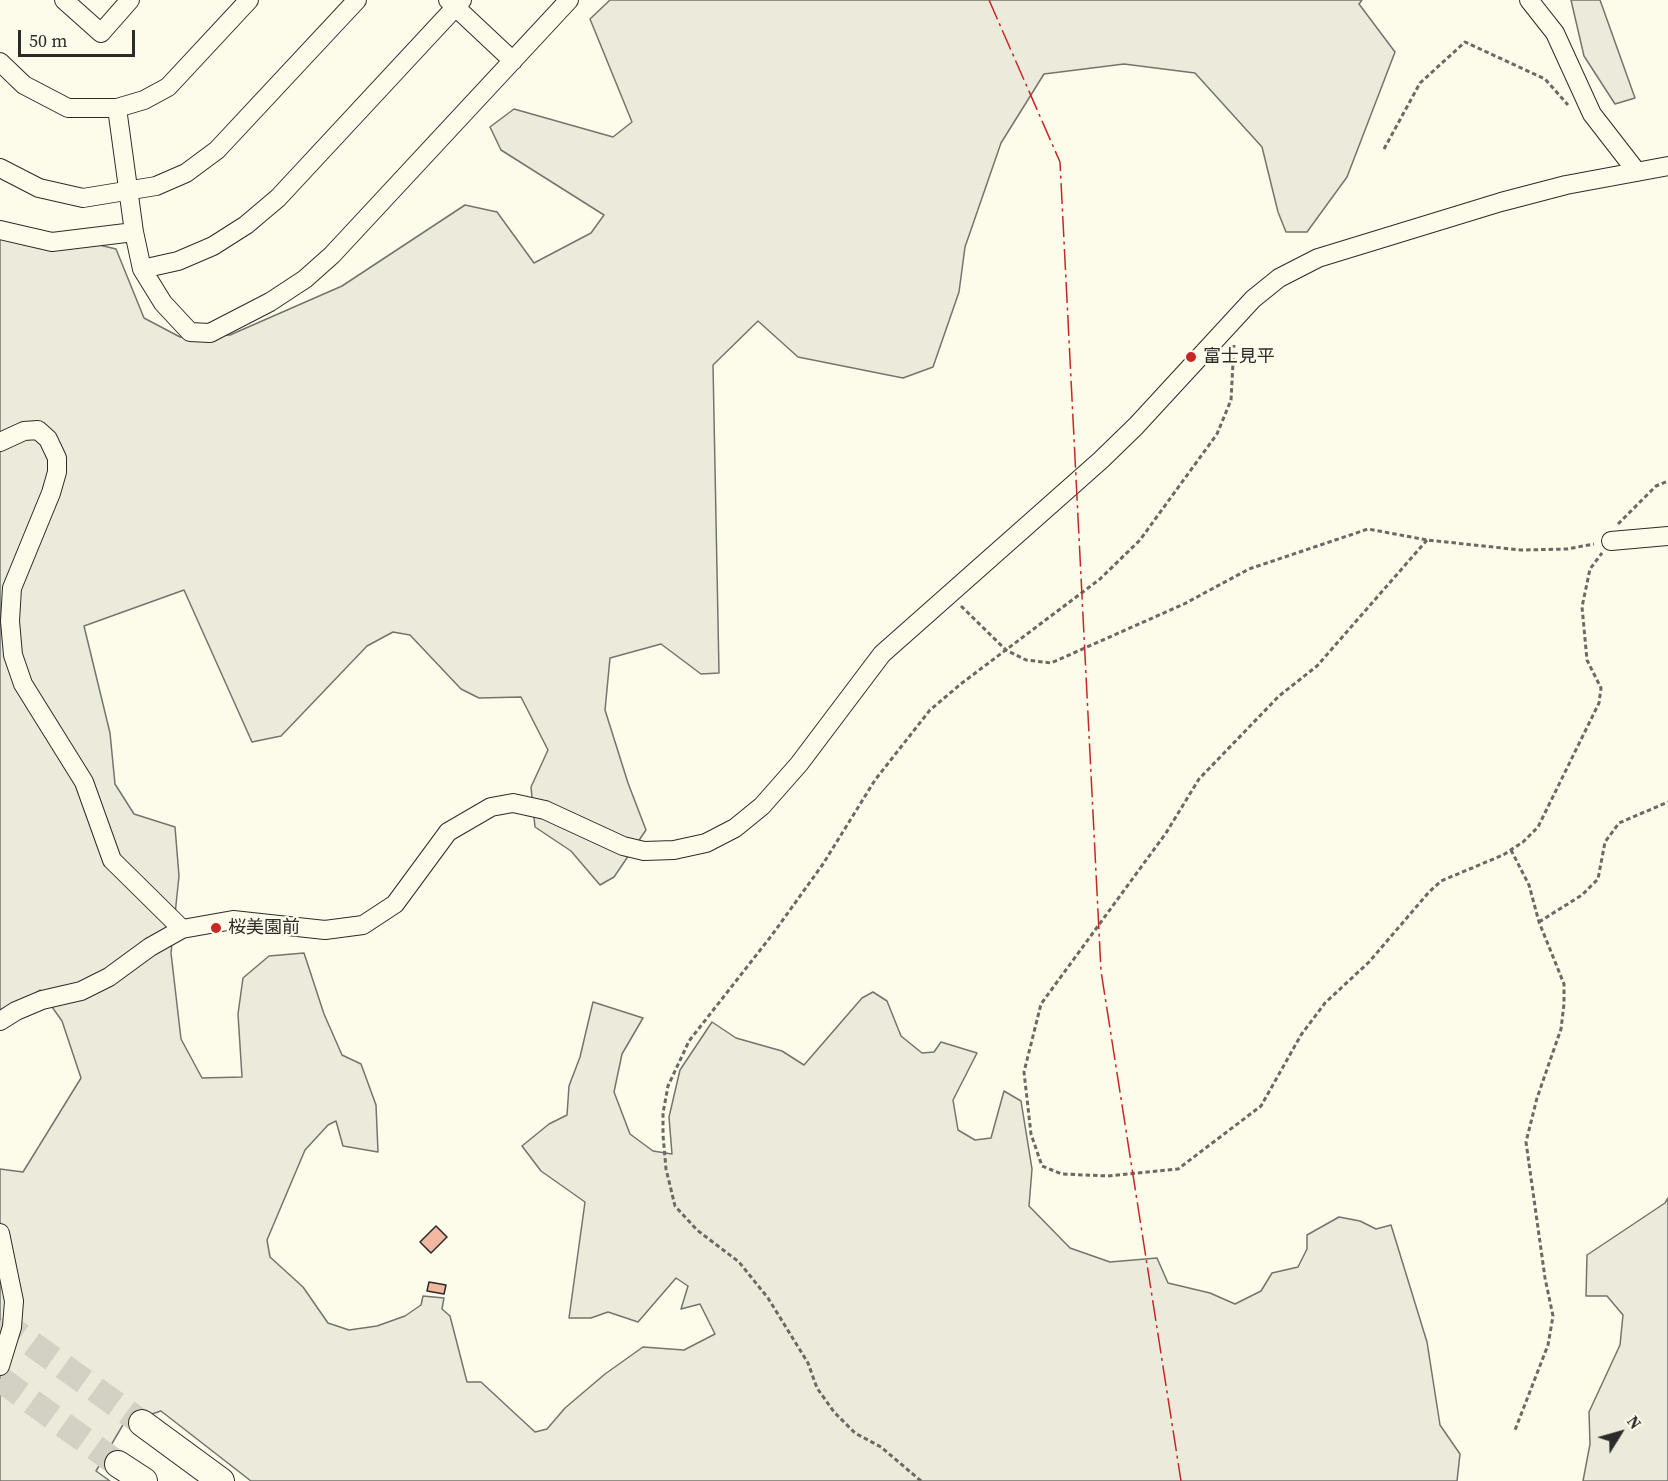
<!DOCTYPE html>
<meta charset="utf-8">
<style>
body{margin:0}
#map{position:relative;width:1668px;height:1481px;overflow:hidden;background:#fdfbea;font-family:"Source Serif 4",serif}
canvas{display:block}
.north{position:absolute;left:1590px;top:1403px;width:60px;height:60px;-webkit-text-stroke:4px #fdfbea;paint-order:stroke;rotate:53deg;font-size:16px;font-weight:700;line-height:24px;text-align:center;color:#2b2b2b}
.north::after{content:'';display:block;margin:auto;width:21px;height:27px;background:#2b2b2b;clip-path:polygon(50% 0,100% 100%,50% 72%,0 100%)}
.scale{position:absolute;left:18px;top:30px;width:117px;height:27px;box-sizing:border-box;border:3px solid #2b2b2b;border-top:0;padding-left:8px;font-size:18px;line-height:21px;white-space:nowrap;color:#2b2b2b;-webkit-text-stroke:4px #fdfbea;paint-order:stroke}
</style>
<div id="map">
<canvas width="1668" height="1481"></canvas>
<div class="north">N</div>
<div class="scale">50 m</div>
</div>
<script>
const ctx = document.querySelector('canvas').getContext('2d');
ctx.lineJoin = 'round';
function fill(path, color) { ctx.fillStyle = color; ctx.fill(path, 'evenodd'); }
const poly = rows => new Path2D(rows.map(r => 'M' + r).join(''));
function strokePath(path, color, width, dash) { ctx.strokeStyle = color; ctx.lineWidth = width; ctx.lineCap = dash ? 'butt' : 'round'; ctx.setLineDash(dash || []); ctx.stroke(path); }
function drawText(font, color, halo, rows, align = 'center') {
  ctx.font = font + ' "Source Serif 4","Noto Sans JP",serif'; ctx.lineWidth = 4.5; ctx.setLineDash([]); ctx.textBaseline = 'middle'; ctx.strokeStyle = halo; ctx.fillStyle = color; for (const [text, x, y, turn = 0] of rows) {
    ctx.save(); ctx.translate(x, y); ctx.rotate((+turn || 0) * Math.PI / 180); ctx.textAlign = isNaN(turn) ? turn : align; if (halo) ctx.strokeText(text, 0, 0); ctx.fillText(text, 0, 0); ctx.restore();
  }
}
const green = poly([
 [610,0,1362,0,1359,4,1395,52,1347,177,1307,232,1286,232,1278,212,1262,147,1195,73,1124,64,1044,74,1001,143,965,247,959,292,933,367,903,378,798,357,758,321,713,365,719,673,701,674,661,644,610,658,605,710,628,783,646,830,614,877,600,885,571,851,535,827,531,787,548,750,521,697,479,698,461,689,410,635,393,632,367,646,281,736,252,742,184,590,84,626,110,733,115,784,134,814,175,827,179,876,171,953,181,1039,202,1078,242,1077,238,1014,243,978,269,956,304,953,324,1014,342,1055,361,1064,376,1105,378,1152,343,1146,336,1121,328,1125,305,1150,267,1240,270,1257,303,1287,328,1323,349,1330,377,1326,405,1316,421,1305,423,1296,444,1298,442,1309,450,1316,467,1382,481,1382,535,1432,547,1429,565,1408,605,1374,643,1347,684,1350,715,1334,700,1304,681,1309,688,1286,676,1278,638,1322,608,1312,591,1318,569,1318,585,1202,541,1171,522,1146,549,1124,567,1115,569,1086,580,1057,593,1002,643,1018,622,1054,614,1092,630,1134,653,1151,672,1154,669,1117,680,1070,712,1022,736,1038,782,1051,804,1065,862,998,873,992,887,1001,901,1036,922,1053,934,1052,941,1042,977,1053,953,1100,958,1130,975,1140,991,1138,1004,1091,1021,1101,1032,1169,1029,1206,1070,1248,1110,1262,1157,1258,1168,1283,1210,1293,1235,1304,1261,1291,1272,1273,1298,1267,1307,1249,1307,1235,1339,1217,1360,1221,1376,1229,1391,1225,1427,1342,1440,1425,1460,1454,1457,1481,251,1481,161,1411,124,1423,96,1471,110,1481,0,1481,0,1169,23,1172,81,1078,62,1021,40,990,0,1018,0,221,116,249,144,318,180,337,230,335,342,286,465,205,497,212,534,263,591,233,604,215,501,150,490,127,514,109,613,137,632,122,590,19,610,0],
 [1571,0,1600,0,1635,98,1615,104,1584,56,1571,0],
 [1668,1198,1668,1481,1583,1481,1590,1444,1589,1412,1620,1345,1623,1315,1607,1296,1586,1296,1587,1255,1665,1203,1668,1198]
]);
fill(green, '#ecebdb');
strokePath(green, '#74746e', 1.5);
const building = poly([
 [436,1226,447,1237,431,1253,420,1242,436,1226],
 [429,1282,446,1285,444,1294,427,1291,429,1282]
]);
fill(building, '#f2b8a0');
strokePath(building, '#2b2b2b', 1.5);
strokePath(poly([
 [0,1321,142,1423],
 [0,1379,118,1464]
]), '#d3d1c4', 26, [26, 13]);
const minor = poly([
 [64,0,101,33,130,0],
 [448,0,513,61],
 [1529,0,1555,33,1592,114,1637,172],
 [0,62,24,85,68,108,117,108,144,100,168,87,249,0],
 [117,108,134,232,142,269,163,303,190,332,210,333,270,302,305,279,332,255,569,0],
 [0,168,39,188,83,198,156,186,186,173,217,150,357,0],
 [0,230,52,242,134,232],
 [142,269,178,261,213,246,246,225,278,198,462,0],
 [0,442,24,431,38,430,48,439,57,458,57,472,51,493,12,588,10,621,13,655,23,684,84,782,112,860,182,929],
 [1611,541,1668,536],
 [0,1021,16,1011,42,1000,81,991,109,977,150,947,182,929,233,920,325,930,363,925,395,904,448,832,491,807,513,803,545,810,623,846,644,851,674,850,706,843,735,828,762,806,799,764,882,654,1101,460,1136,426,1253,299,1279,278,1318,258,1501,202,1566,185,1668,166],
 [0,1233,14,1301,12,1327,0,1366]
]);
const highway = poly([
 [142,1423,221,1481],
 [118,1464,144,1481]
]);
strokePath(minor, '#2b2b2b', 20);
strokePath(highway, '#2b2b2b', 28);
strokePath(poly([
 [1384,149,1420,83,1465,42,1545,79,1568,105],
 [1618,524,1656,486,1668,481],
 [1427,540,1317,666,1279,696,1199,779,1166,833,1041,1004,1024,1072,1031,1134,1042,1166,1062,1174,1108,1176,1178,1169,1261,1106,1301,1035,1325,1003,1369,962,1429,892,1441,881,1503,855,1523,842,1538,827,1599,703,1601,688,1587,660,1582,607,1590,569,1602,553],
 [961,606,1006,650,1026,660,1051,663,1184,604,1249,569,1368,529,1427,540,1521,550,1567,549,1594,544],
 [1511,850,1529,885,1539,922,1564,984,1564,1004,1561,1029,1537,1098,1526,1142,1545,1278,1553,1316,1548,1345,1515,1430],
 [1539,922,1582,895,1598,879,1605,842,1619,823,1668,802],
 [921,1481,881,1447,855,1433,834,1412,817,1388,808,1363,768,1298,739,1262,697,1230,675,1206,666,1169,663,1135,663,1113,668,1086,689,1041,772,935,823,864,875,780,930,710,962,683,1100,579,1140,540,1217,434,1231,400,1234,345]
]), '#6a6964', 3, [4.5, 3]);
strokePath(minor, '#fdfbea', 18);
strokePath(highway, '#fdfbea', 26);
strokePath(poly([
 [989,0,1060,162,1101,971,1181,1481]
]), '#c62828', 1.5, [21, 4.5, 3, 4.5]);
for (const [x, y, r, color] of [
 [1191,357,6,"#c62828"],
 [216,928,6,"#c62828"]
]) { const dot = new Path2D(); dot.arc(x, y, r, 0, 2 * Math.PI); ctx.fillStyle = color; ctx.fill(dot); strokePath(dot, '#fdfbea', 2); }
drawText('18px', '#2b2b2b', '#fdfbea', [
 ["富士見平",1203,357],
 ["桜美園前",228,928]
], 'left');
</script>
